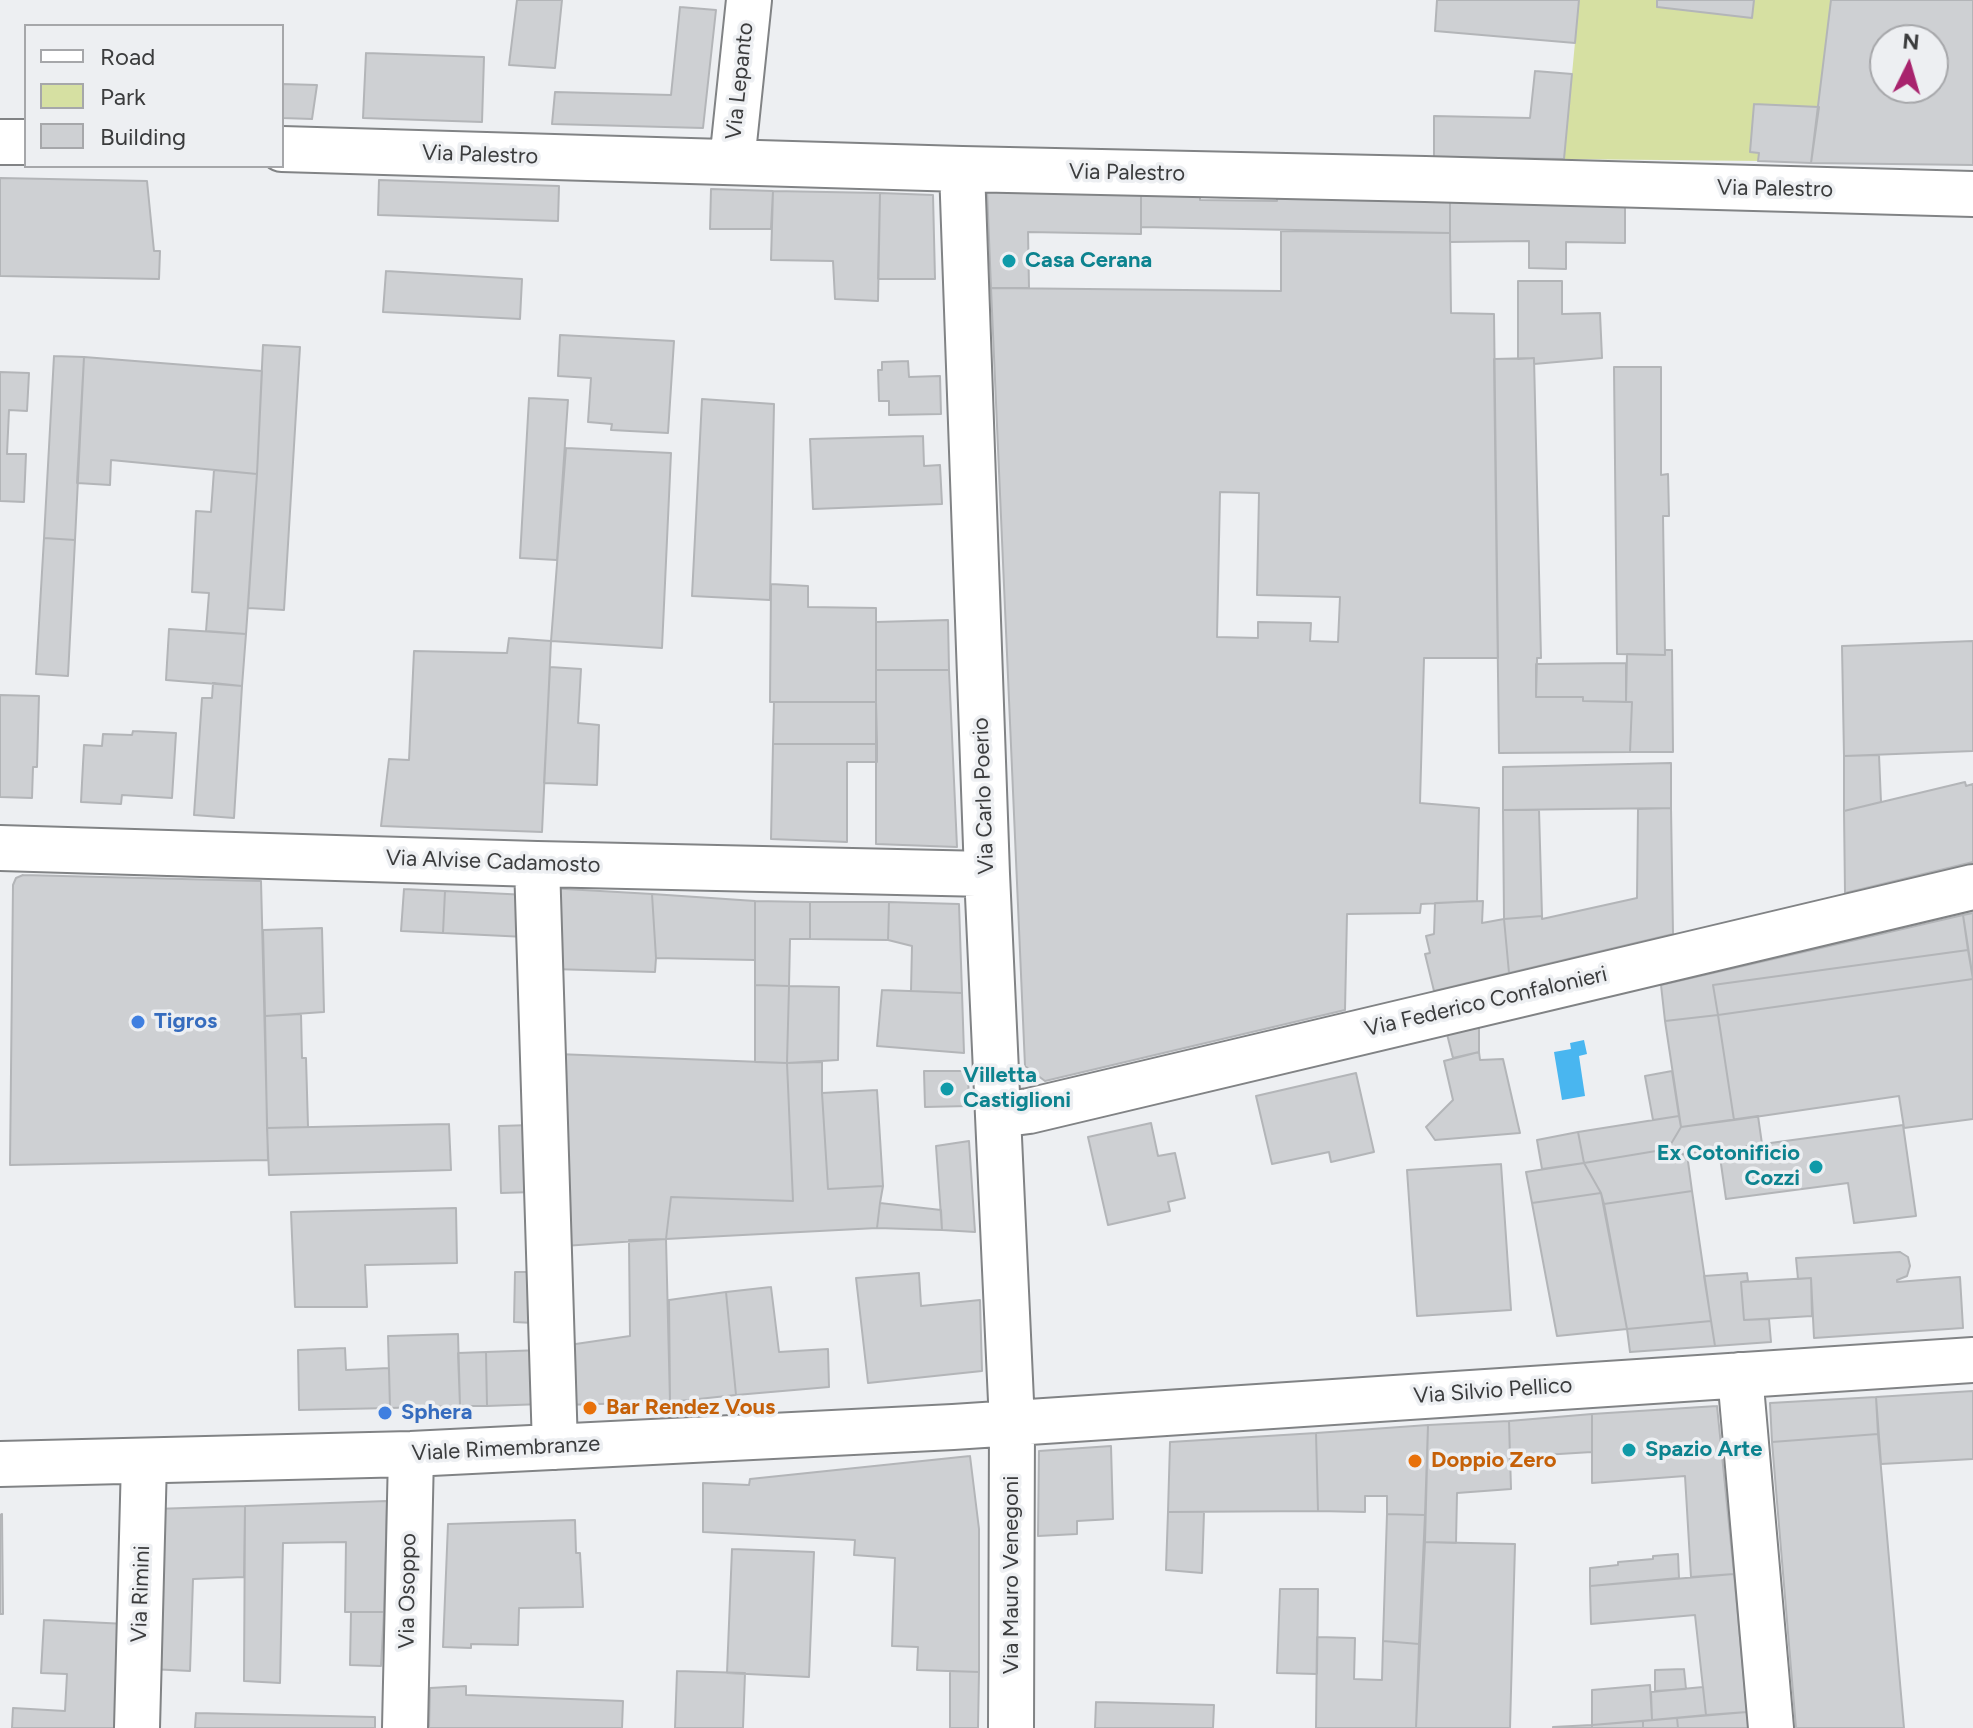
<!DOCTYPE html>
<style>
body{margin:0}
#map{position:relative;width:1973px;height:1728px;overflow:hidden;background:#edeff2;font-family:Figtree,sans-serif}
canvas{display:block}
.legend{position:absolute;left:24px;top:24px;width:260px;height:144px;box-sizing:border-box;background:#edeff2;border:2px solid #a6a7aa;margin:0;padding:10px 14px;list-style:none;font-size:24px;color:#3b3c3d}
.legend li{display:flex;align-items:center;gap:16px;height:40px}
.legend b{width:40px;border:2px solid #a6a7aa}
.north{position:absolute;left:1869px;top:24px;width:80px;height:80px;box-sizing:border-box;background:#edeff2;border:2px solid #a6a7aa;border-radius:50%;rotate:5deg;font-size:22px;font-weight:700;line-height:32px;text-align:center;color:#3b3c3d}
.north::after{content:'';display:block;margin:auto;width:28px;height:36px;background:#a8236d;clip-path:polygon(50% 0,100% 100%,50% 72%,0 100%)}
</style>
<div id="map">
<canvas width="1973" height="1728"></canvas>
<ul class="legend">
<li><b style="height:10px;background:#fff"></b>Road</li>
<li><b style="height:22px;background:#d6e0a2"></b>Park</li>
<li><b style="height:22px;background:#ced0d3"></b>Building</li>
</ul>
<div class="north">N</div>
</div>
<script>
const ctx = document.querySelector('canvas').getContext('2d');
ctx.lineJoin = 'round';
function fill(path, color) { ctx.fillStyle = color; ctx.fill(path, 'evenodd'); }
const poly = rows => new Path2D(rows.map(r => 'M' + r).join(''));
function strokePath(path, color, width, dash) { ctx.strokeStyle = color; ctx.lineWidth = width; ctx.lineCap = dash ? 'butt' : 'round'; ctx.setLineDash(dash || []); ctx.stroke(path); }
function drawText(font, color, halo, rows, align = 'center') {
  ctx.font = font + ' Figtree,sans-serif'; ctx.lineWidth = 7; ctx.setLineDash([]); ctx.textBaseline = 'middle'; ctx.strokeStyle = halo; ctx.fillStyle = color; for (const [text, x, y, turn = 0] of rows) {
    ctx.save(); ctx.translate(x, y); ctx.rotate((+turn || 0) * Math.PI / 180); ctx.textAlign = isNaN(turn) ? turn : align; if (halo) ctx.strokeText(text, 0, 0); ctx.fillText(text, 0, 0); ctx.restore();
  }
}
fill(poly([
 [1579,0,1657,0,1657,7,1752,18,1754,0,1831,0,1819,107,1754,104,1750,152,1759,153,1758,161,1564,159]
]), '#d6e0a2');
fill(poly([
 [1584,1040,1587,1054,1579,1056,1585,1096,1562,1100,1554,1052,1571,1049,1570,1043]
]), '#49b6f0');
const building = poly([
 [517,0,562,0,555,68,509,65,517,0],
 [1437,0,1579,0,1575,43,1435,31,1437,0],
 [1657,0,1754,0,1752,18,1657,7,1657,0],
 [1831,0,1973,0,1973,165,1811,163,1831,0],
 [1885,40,1933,40,1933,88,1885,88,1885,40],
 [680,7,716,10,703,128,552,124,555,92,671,95,680,7],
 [366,53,484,57,482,122,363,118,366,53],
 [1535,71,1572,74,1564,159,1434,157,1434,116,1530,118,1535,71],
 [282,84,317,85,312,119,282,118,282,84],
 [1754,104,1819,107,1811,163,1758,161,1759,153,1750,152,1754,104],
 [0,178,147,181,154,251,160,251,159,279,0,276,0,178],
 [379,180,559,186,558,221,378,215,379,180],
 [711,189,773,191,771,229,710,229,711,189],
 [987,190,1141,194,1141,234,1028,232,1029,288,991,288,987,190],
 [773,191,880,193,878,301,835,299,833,261,771,260,773,191],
 [880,193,933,195,935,279,878,279,880,193],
 [1141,194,1200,195,1200,200,1277,201,1277,196,1450,200,1450,233,1141,227,1141,194],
 [1450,200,1625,203,1625,243,1566,242,1566,269,1529,268,1529,241,1450,242,1450,200],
 [1281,231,1450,233,1451,313,1494,314,1498,658,1424,658,1420,803,1479,808,1477,901,1421,904,1420,913,1347,914,1345,1010,1045,1081,1025,1066,991,288,1281,291,1281,231],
 [1220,492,1259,493,1257,595,1340,597,1338,642,1310,641,1311,623,1258,622,1258,638,1217,637,1220,492],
 [386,271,522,279,520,319,383,312,386,271],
 [1518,281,1562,281,1562,314,1600,313,1602,358,1534,364,1534,358,1518,359,1518,281],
 [560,335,674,341,668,433,611,430,612,424,588,422,591,378,558,376,560,335],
 [263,345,300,347,284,610,248,608,257,474,263,345],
 [54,356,84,357,75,540,44,538,54,356],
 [84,357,262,371,257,474,111,460,110,485,77,483,84,357],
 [1534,358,1541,658,1537,658,1536,697,1583,697,1583,701,1632,702,1630,752,1499,753,1494,359,1534,358],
 [908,361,909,377,940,376,941,414,889,415,889,401,879,401,878,370,882,370,882,362,908,361],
 [1614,367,1661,367,1661,475,1668,474,1669,516,1663,516,1665,655,1617,654,1614,367],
 [0,372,29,373,27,411,9,410,7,454,26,454,24,502,0,501,0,372],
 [529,398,568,400,557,560,520,558,529,398],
 [702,399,774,404,770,600,692,596,702,399],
 [923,436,924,466,940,465,942,504,813,509,810,439,923,436],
 [566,448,671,453,662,648,551,641,566,448],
 [214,470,257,474,246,634,206,631,209,593,192,592,196,511,211,512,214,470],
 [44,538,75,540,68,676,36,674,44,538],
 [771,584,808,586,808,607,876,608,876,702,770,702,771,584],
 [948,620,949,670,876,670,876,622,948,620],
 [169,629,246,634,242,686,166,680,169,629],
 [509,638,551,641,542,832,381,826,389,759,409,760,414,651,507,653,509,638],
 [1973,641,1973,751,1844,756,1842,646,1973,641],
 [1665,650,1672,650,1673,752,1630,752,1632,702,1626,702,1627,654,1665,655,1665,650],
 [1626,663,1626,702,1583,701,1583,697,1536,697,1536,664,1626,663],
 [550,667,581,669,578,723,599,725,597,785,544,783,550,667],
 [876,670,949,670,957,847,876,844,876,670],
 [213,683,242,686,234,818,194,815,202,698,212,698,213,683],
 [0,695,39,696,37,767,33,767,32,798,0,797,0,695],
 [774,702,876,702,877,744,773,744,774,702],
 [133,731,176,733,172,798,122,795,121,804,81,802,84,745,102,746,103,734,132,735,133,731],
 [773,744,877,744,877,762,847,762,847,842,771,839,773,744],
 [1879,755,1881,802,1844,811,1844,756,1879,755],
 [1671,763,1671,808,1503,810,1503,767,1671,763],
 [1965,782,1966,786,1973,784,1973,862,1845,893,1844,811,1965,782],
 [1671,808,1673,934,1509,973,1504,919,1542,916,1542,919,1637,898,1638,809,1671,808],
 [1503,810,1539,810,1542,916,1504,919,1503,810],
 [23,875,261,881,268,1160,10,1165,13,885,16,878,23,875],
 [548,888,652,894,656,958,655,972,552,969,548,888],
 [404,889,445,891,443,933,401,931,404,889],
 [445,891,528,895,526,937,443,933,445,891],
 [652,894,755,901,755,960,656,958,652,894],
 [755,901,810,902,810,939,790,939,789,986,755,985,755,901],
 [1483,901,1482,923,1504,919,1509,973,1434,991,1425,954,1430,953,1426,936,1434,934,1435,903,1483,901],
 [810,902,889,902,888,940,810,939,810,902],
 [889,902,959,904,962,993,911,991,912,946,888,940,889,902],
 [1973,913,1973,979,1963,915,1973,913],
 [1963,915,1968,950,1713,985,1718,1015,1665,1021,1661,985,1963,915],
 [322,928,324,1012,265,1016,263,930,322,928],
 [1968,950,1973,979,1718,1015,1713,985,1968,950],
 [1973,979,1973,1119,1904,1128,1899,1096,1734,1120,1718,1015,1973,979],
 [755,985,789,986,787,1063,755,1062,755,985],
 [789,986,839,987,838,1060,787,1063,789,986],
 [882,990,962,993,964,1053,877,1046,882,990],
 [301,1014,302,1058,306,1058,308,1127,267,1128,265,1016,301,1014],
 [1718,1015,1734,1120,1681,1127,1665,1021,1718,1015],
 [1479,1026,1479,1052,1453,1058,1447,1034,1479,1026],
 [1479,1052,1480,1060,1503,1059,1520,1133,1435,1140,1426,1127,1453,1100,1444,1061,1479,1052],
 [557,1054,787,1063,793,1201,671,1197,666,1239,564,1246,557,1054],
 [822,1062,822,1093,828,1189,883,1186,880,1203,877,1228,666,1239,671,1197,793,1201,787,1063,822,1062],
 [924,1071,968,1071,969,1106,925,1107,924,1071],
 [1672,1071,1679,1116,1653,1120,1645,1076,1672,1071],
 [1356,1073,1374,1152,1331,1162,1329,1152,1272,1164,1256,1096,1356,1073],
 [877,1090,883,1186,828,1189,822,1093,877,1090],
 [1679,1116,1681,1127,1668,1149,1584,1163,1578,1132,1679,1116],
 [1758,1116,1762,1144,1669,1156,1668,1149,1681,1127,1758,1116],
 [1151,1123,1158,1156,1175,1153,1185,1198,1168,1202,1170,1211,1108,1225,1088,1137,1151,1123],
 [449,1124,451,1170,269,1175,267,1128,449,1124],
 [532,1125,534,1192,501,1193,499,1126,532,1125],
 [1903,1125,1916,1216,1854,1223,1848,1183,1726,1199,1719,1150,1903,1125],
 [1578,1132,1584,1163,1542,1169,1537,1140,1578,1132],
 [969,1141,975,1232,942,1230,936,1146,969,1141],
 [1668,1149,1669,1156,1687,1154,1692,1191,1604,1204,1601,1193,1584,1163,1668,1149],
 [1584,1163,1601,1193,1532,1203,1526,1172,1584,1163],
 [1501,1164,1511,1310,1417,1316,1407,1170,1501,1164],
 [1692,1191,1711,1321,1627,1329,1604,1204,1692,1191],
 [1601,1193,1627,1329,1557,1336,1532,1203,1601,1193],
 [880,1203,941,1210,942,1230,877,1228,880,1203],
 [456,1208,457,1263,365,1265,367,1307,295,1307,291,1212,456,1208],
 [666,1239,670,1402,562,1405,562,1346,630,1336,629,1240,666,1239],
 [1900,1252,1908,1257,1910,1266,1907,1276,1897,1280,1897,1282,1960,1277,1963,1328,1814,1338,1811,1278,1798,1279,1796,1258,1900,1252],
 [515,1272,534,1272,534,1323,514,1322,515,1272],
 [919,1273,921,1306,980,1300,982,1371,868,1383,856,1278,919,1273],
 [1747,1273,1748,1281,1741,1282,1744,1320,1769,1319,1771,1342,1715,1346,1704,1276,1747,1273],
 [1811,1278,1812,1316,1744,1320,1741,1282,1811,1278],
 [771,1287,779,1352,828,1349,829,1387,736,1395,726,1292,771,1287],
 [726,1292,736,1395,670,1402,669,1300,726,1292],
 [1711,1321,1715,1346,1630,1352,1627,1329,1711,1321],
 [458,1334,460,1406,390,1408,388,1336,458,1334],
 [345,1348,346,1370,389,1368,390,1408,299,1410,298,1350,345,1348],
 [542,1350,543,1404,487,1406,486,1352,542,1350],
 [486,1352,487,1406,460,1406,458,1353,486,1352],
 [1973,1391,1973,1459,1881,1464,1876,1397,1973,1391],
 [1876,1397,1878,1434,1772,1442,1770,1403,1876,1397],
 [1717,1406,1734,1574,1691,1577,1685,1476,1592,1483,1592,1414,1717,1406],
 [1592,1414,1592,1452,1510,1457,1509,1421,1592,1414],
 [1509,1421,1511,1489,1457,1493,1456,1543,1425,1542,1428,1425,1509,1421],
 [1428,1425,1425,1515,1387,1514,1387,1496,1365,1496,1365,1512,1318,1511,1316,1433,1428,1425],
 [1316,1433,1318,1511,1168,1512,1170,1442,1316,1433],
 [1878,1434,1904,1728,1796,1728,1772,1442,1878,1434],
 [1111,1446,1113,1519,1077,1521,1077,1534,1038,1536,1039,1451,1111,1446],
 [970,1456,979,1529,979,1672,917,1670,918,1647,892,1646,895,1558,854,1555,855,1540,703,1532,703,1483,749,1485,750,1479,970,1456],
 [387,1501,384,1612,345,1612,346,1542,283,1543,280,1683,244,1681,245,1506,387,1501],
 [245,1506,244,1577,193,1579,190,1671,151,1669,154,1509,245,1506],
 [1168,1512,1204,1512,1202,1573,1166,1570,1168,1512],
 [2,1514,3,1614,0,1614,0,1515,2,1514],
 [1387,1514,1425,1515,1419,1644,1383,1641,1387,1514],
 [575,1520,576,1553,580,1553,583,1607,519,1608,518,1645,471,1644,471,1648,443,1647,448,1524,575,1520],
 [1425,1542,1515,1544,1510,1728,1416,1728,1425,1542],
 [732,1549,814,1552,809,1677,727,1673,732,1549],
 [1678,1554,1679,1578,1590,1586,1590,1568,1618,1565,1618,1562,1653,1559,1653,1556,1678,1554],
 [1734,1574,1747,1712,1706,1715,1695,1615,1591,1624,1590,1586,1734,1574],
 [1280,1589,1318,1589,1317,1674,1277,1673,1280,1589],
 [351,1612,384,1612,381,1666,350,1665,351,1612],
 [44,1620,127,1624,124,1728,12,1728,13,1708,65,1711,67,1674,41,1673,44,1620],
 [1317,1637,1355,1638,1354,1679,1382,1680,1383,1641,1419,1644,1416,1728,1316,1728,1317,1637],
 [1684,1669,1686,1689,1655,1691,1655,1670,1684,1669],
 [677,1671,745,1673,743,1728,675,1728,677,1671],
 [950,1671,979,1672,978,1728,950,1728,950,1671],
 [1650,1685,1652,1720,1592,1725,1592,1690,1650,1685],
 [466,1686,466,1695,623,1701,622,1728,429,1728,430,1688,466,1686],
 [1703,1687,1706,1715,1652,1720,1651,1692,1703,1687],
 [1096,1702,1214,1705,1213,1728,1095,1728,1096,1702],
 [1747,1712,1749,1728,1678,1728,1677,1718,1747,1712],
 [196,1713,375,1717,375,1728,195,1728,196,1713],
 [1677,1718,1678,1728,1643,1728,1643,1721,1677,1718],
 [1643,1721,1643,1728,1592,1728,1592,1725,1643,1721],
 [1592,1725,1592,1728,1553,1728,1553,1727,1592,1725]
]);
fill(building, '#ced0d3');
strokePath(building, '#b3b5b8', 2);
const minor = poly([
 [0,142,26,142],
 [282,149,962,169,1425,179,1973,194],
 [732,162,749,0],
 [962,169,987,874,1012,1423,1011,1728],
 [0,848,537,864,987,874],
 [537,864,555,1447],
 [998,1115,1029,1111,1973,887],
 [1740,1375,1771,1728],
 [0,1464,411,1454,953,1427,1973,1360],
 [137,1728,144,1461],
 [405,1728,411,1454]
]);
strokePath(minor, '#818385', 48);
strokePath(minor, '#fff', 44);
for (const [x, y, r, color] of [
 [1009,261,8,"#0f9aa8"],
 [138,1022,8,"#3f7fe0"],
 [947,1089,8,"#0f9aa8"],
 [1816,1167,8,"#0f9aa8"],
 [590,1408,8,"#e8710a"],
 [385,1413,8,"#3f7fe0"],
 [1629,1450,8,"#0f9aa8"],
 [1415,1461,8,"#e8710a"]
]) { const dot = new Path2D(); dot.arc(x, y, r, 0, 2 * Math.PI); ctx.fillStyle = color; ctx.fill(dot); strokePath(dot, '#edeff2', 3); }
drawText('22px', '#3b3c3d', '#edeff2', [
 ["Via Lepanto",740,81,-84],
 ["Via Palestro",480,155,2],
 ["Via Palestro",1127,173,1],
 ["Via Palestro",1775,189,1],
 ["Via Carlo Poerio",984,796,-92],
 ["Via Alvise Cadamosto",493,862,2],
 ["Via Federico Confalonieri",1486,1002,-13],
 ["Via Silvio Pellico",1493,1391,-4],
 ["Viale Rimembranze",506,1449,-3],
 ["Via Mauro Venegoni",1012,1575,-90],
 ["Via Osoppo",408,1591,-89],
 ["Via Rimini",141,1594,-88]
]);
drawText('bold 22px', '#0d838f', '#edeff2', [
 ["Casa Cerana",1025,261],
 ["Villetta",963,1076],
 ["Castiglioni",963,1101],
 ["Ex Cotonificio",1800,1154,"right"],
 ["Cozzi",1800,1179,"right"],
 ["Spazio Arte",1645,1450]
], 'left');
drawText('bold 22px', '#366cbe', '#edeff2', [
 ["Tigros",154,1022],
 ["Sphera",401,1413]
], 'left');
drawText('bold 22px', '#c56008', '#edeff2', [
 ["Bar Rendez Vous",606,1408],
 ["Doppio Zero",1431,1461]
], 'left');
</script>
